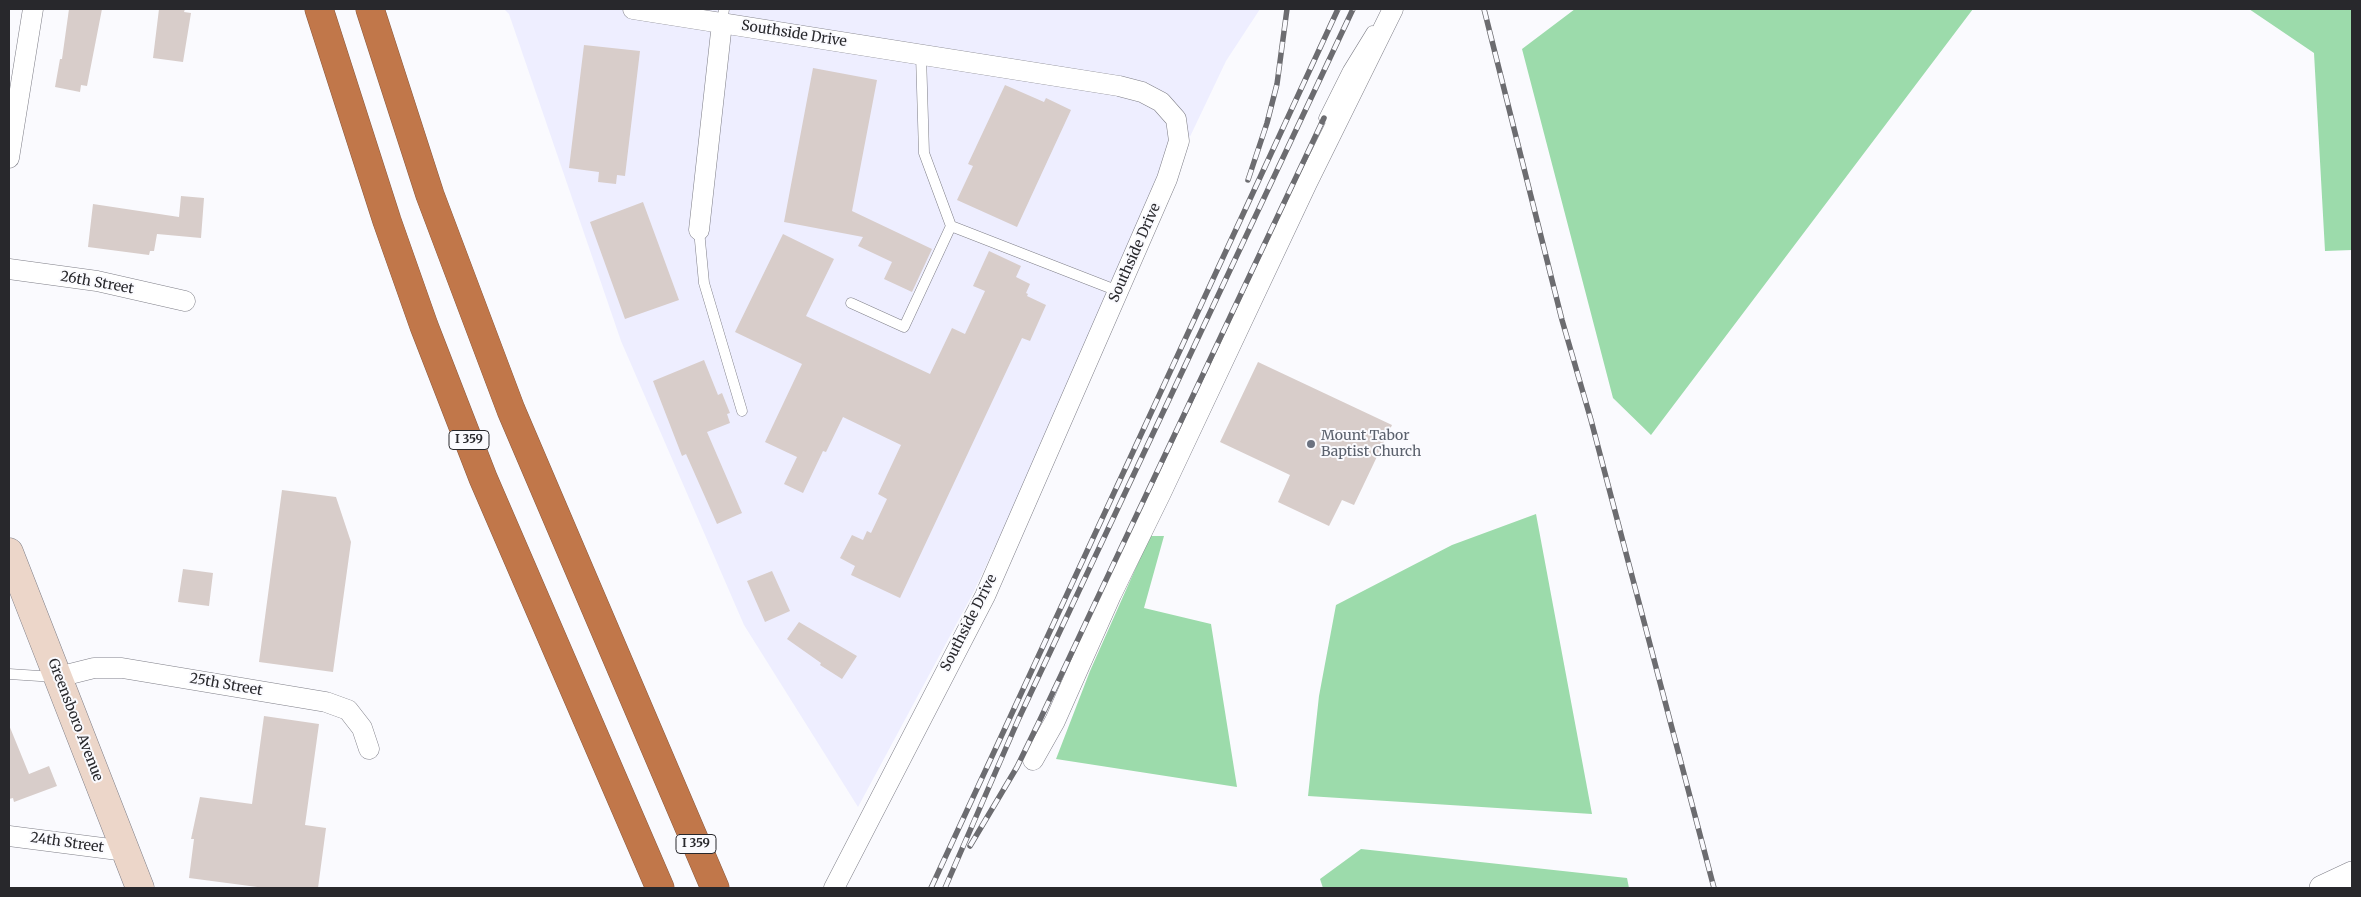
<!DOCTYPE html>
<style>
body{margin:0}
#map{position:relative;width:2361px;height:897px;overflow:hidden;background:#fafafe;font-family:Merriweather,serif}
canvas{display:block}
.frame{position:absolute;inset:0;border:10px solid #28282c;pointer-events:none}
</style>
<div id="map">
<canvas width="2361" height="897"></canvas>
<div class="frame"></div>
</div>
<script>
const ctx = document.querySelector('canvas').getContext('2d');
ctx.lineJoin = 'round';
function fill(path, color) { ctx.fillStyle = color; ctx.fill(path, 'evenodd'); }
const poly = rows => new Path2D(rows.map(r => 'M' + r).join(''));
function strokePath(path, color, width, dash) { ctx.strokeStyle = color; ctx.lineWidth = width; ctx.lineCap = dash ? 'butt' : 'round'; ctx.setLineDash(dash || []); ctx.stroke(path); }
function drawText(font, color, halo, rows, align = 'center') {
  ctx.font = font + ' Merriweather,serif'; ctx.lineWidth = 4; ctx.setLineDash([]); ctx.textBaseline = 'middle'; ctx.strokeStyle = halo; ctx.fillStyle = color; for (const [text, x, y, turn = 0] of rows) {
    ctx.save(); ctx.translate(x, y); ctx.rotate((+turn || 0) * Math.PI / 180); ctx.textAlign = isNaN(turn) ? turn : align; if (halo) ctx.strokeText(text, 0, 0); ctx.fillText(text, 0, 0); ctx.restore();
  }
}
fill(poly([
 [504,9,1260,9,1226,61,972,595,858,807,744,625,621,341,509,14]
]), '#eef');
fill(poly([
 [1575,9,1973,9,1651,435,1613,398,1522,49],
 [2249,9,2352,9,2352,250,2325,251,2314,53],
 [1536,514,1592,814,1308,796,1319,696,1336,605,1452,545],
 [1150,536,1164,536,1144,608,1211,624,1237,787,1056,759,1090,671],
 [1361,849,1627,878,1629,888,1323,888,1320,879]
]), '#9cdbab');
fill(poly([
 [69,9,102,9,87,86,81,85,80,92,55,87,60,59,62,59],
 [159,9,185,9,184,12,191,13,183,62,153,58],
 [584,45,640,51,625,176,617,175,616,184,598,182,599,172,569,168],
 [813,68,877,80,852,211,932,249,912,292,884,279,892,262,858,246,863,237,784,222],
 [1005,85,1044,102,1046,98,1071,110,1017,227,957,200,973,166,968,164],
 [181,196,204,198,201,238,157,234,154,251,150,251,149,255,88,247,93,204,179,217],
 [643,202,679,300,625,319,590,222],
 [783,234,834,259,806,316,930,374,952,328,965,334,985,291,973,286,989,251,1021,266,1016,277,1030,284,1026,293,1028,294,1027,296,1046,305,1030,341,1022,338,900,598,851,575,855,566,840,558,852,535,863,540,867,531,871,533,887,499,878,494,901,445,843,417,826,452,823,451,803,493,784,484,797,457,765,442,802,364,735,332],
 [704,360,718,395,722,393,730,413,727,414,730,423,707,432,742,513,717,524,686,454,682,456,653,381],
 [1258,362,1392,425,1354,505,1342,500,1329,526,1278,502,1290,475,1220,442],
 [282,490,336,497,351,542,333,672,259,662],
 [183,569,213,573,209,606,178,602],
 [772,571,790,611,765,622,747,581],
 [799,622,857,656,842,679,820,665,821,663,787,639],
 [264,716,319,724,305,825,326,828,318,888,265,888,189,878,194,839,191,839,200,797,252,804],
 [9,725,29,774,49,766,57,786,14,802,13,798,9,799]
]), '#d8cdca');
const service = poly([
 [722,23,724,9],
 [921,55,924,153,951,226,1118,291],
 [1324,118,1348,70,1372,31],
 [699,230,704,283,742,411],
 [851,303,904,327,951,226],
 [9,674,55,677]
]);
const minor = poly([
 [633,9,1119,86,1142,92,1161,102,1176,119,1179,141,1167,179,985,596,834,888],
 [9,158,33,9],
 [699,230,722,23],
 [9,269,97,281,185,301],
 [58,677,94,668,122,668,326,702,348,710,362,728,369,749],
 [1033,760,1055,721,1111,595,1161,493,1307,183,1393,9],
 [9,836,126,851]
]);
const tertiary = poly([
 [2322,888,2352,874]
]);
const secondary = poly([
 [9,552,140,888]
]);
const motorway = poly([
 [319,9,387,221,424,326,483,478,660,888],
 [370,9,430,195,511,410,715,888]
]);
strokePath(service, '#7f7f88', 11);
strokePath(minor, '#7f7f88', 21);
strokePath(tertiary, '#7f7f88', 26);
strokePath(secondary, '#7f7f88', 29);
strokePath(motorway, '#8b5b40', 29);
strokePath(service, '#fff', 10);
strokePath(minor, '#fff', 20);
strokePath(tertiary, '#fff', 25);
strokePath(secondary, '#ecd6c9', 28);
strokePath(motorway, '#c1774a', 28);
const rail = poly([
 [1484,9,1562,320,1591,420,1714,888],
 [1248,180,1267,123,1277,84,1287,9],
 [970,846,1017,767,1038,724,1324,118],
 [931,888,1338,9],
 [945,888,1019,718,1353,9]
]);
strokePath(rail, '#6c6c70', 5.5);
strokePath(rail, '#fafafe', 4, [11]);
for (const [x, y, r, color] of [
 [1311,444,5,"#6b7280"]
]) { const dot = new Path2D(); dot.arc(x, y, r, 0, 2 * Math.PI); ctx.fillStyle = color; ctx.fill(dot); strokePath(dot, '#fafafe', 2); }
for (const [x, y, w] of [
 [469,440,40],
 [696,844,40]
]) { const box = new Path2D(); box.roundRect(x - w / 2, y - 9.5, w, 19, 4); ctx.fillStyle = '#fafafe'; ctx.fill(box); strokePath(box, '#28282c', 1); }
drawText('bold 12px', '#28282c', null, [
 ["I 359",469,440],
 ["I 359",696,844]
]);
drawText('14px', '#28282c', '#fafafe', [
 ["Southside Drive",794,34,9],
 ["Southside Drive",1135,253,-66],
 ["26th Street",97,283,10],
 ["Southside Drive",969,623,-63],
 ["25th Street",226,685,10],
 ["Greensboro Avenue",75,720,69],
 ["24th Street",67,843,8]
]);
drawText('14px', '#5b616d', '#fafafe', [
 ["Mount Tabor",1321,436],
 ["Baptist Church",1321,452]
], 'left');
</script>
